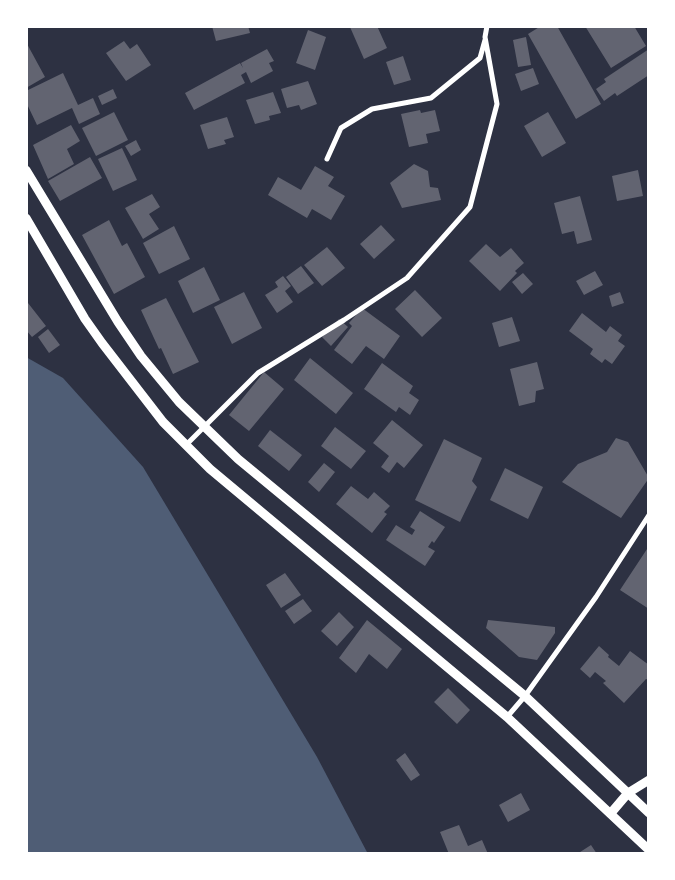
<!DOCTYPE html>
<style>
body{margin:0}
#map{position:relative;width:675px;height:880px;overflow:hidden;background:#2d3142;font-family:Overpass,sans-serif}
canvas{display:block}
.frame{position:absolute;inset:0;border:28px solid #fff;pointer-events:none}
</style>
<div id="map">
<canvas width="675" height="880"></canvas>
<div class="frame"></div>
</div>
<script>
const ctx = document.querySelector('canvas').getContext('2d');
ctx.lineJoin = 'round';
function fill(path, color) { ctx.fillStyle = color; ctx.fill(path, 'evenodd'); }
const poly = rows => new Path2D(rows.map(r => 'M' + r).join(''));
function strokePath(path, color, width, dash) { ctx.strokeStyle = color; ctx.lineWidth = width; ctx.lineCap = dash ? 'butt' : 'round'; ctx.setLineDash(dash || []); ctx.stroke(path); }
fill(poly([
 [26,357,63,378,143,467,317,757,368,854,26,854]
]), '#4f5d75');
fill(poly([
 [212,26,248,26,250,33,216,41],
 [352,26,377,26,387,48,364,59,350,27],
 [541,26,557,26,601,104,576,119,528,34],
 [585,26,634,26,646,46,611,68],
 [308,30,326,37,315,70,296,63],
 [526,37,531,65,518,67,513,40],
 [124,41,130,49,137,44,151,65,126,81,106,53],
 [26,42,45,77,26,88],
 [267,49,274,61,269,63,273,71,251,83,246,72,241,75,245,83,194,110,185,93,240,63,243,68,241,63],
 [649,49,649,75,617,96,615,93,604,101,596,89,606,82,604,79],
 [403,56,411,80,394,85,386,62],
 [533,68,539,84,521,91,515,74],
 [63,73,78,105,93,98,100,114,79,124,72,108,37,125,26,102,26,91],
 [308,81,317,104,301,110,299,105,287,108,281,89],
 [113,89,117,98,102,105,98,96],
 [273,92,281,113,269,116,270,120,255,124,246,100],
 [420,110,421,113,435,110,440,131,426,134,428,143,409,147,401,114],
 [114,112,128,140,96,156,82,128],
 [548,112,566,143,542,157,524,126],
 [227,117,234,137,224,140,226,144,208,149,200,125],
 [71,125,80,141,67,149,74,164,48,179,33,145],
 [136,140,141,150,131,156,125,146],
 [122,148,137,180,113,191,98,159],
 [90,157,102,178,60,201,48,181],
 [414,164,428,171,430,187,438,188,441,200,402,208,390,183],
 [315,166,334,177,328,186,345,196,331,220,312,209,307,218,268,195,278,177,301,190],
 [638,170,643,196,617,201,612,176],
 [152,194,160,207,149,214,159,229,143,239,125,208],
 [580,196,592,240,577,244,574,231,562,234,554,203],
 [109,220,122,246,127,243,145,277,114,294,82,235],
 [381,225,395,240,374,259,360,244],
 [174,226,190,259,159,274,143,243],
 [486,244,500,257,511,248,524,263,515,271,517,273,500,291,469,261],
 [327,247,345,268,322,286,304,265],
 [301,266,314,283,298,294,286,277],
 [204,267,220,300,193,313,178,281],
 [595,271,603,285,584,295,576,281],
 [523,273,533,284,522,294,512,282],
 [283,276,291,286,285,291,293,302,277,313,265,295,278,287,275,282],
 [415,290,442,318,422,337,395,309],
 [244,292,262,328,232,344,214,307],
 [620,292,624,303,612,307,609,296],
 [166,298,199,362,173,374,161,348,159,349,141,310],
 [28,303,46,326,32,337,26,330,26,305],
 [362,308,400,336,384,359,366,346,352,364,334,350,352,326,349,323],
 [582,313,606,332,610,326,622,335,618,341,625,346,612,364,605,359,602,363,590,354,593,349,569,331],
 [512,317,520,341,499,347,492,323],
 [339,319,348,327,331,346,322,337],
 [48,329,60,345,49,353,38,337],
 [310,358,353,393,336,414,294,380],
 [537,362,544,389,536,391,535,402,519,406,510,369],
 [382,363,413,386,409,393,419,400,410,415,399,407,396,412,364,389],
 [264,372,284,389,249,431,229,415],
 [392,420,423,445,404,468,397,462,389,473,381,467,389,456,373,443],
 [335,427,366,451,351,469,321,446],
 [270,430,302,455,289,471,258,446],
 [616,438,628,442,649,478,621,518,562,482,578,464,607,452],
 [444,439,482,458,472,481,477,487,460,522,415,500],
 [324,463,335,472,319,492,308,482],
 [505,468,543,487,528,519,490,500],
 [351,486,368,499,374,492,390,506,384,512,387,514,372,533,336,504],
 [420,511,445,527,434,543,432,541,428,547,435,551,425,566,386,540,396,525,412,535,415,530,410,527],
 [649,546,649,609,620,590],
 [285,573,301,595,281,608,266,585],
 [303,599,312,611,294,624,285,611],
 [339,612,354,627,337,646,321,631],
 [367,620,402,649,387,669,369,654,356,673,339,658],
 [488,620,555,627,555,633,537,660,519,657,486,628],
 [599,646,609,655,608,657,619,666,630,651,649,665,649,680,646,679,624,703,603,683,606,681,595,672,590,678,580,669],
 [448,688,470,710,457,724,434,702],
 [405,753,420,775,411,781,396,760],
 [521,793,530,810,508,822,499,805],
 [459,825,468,846,482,840,488,854,449,854,440,832],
 [591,845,597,854,577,854]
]), '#626471');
strokePath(poly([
 [327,159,341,128,372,109,431,98,480,58,485,40],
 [186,445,258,373,344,320,407,278,470,207,497,104,485,37,487,26],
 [507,717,525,696,596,597,649,515]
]), '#fff', 5);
strokePath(poly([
 [611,813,628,793,649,780]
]), '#fff', 9);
strokePath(poly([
 [26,170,118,322,141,356,179,402,238,459,525,696,649,813],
 [26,218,85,319,102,343,163,422,210,469,507,717,649,850]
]), '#fff', 9);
</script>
